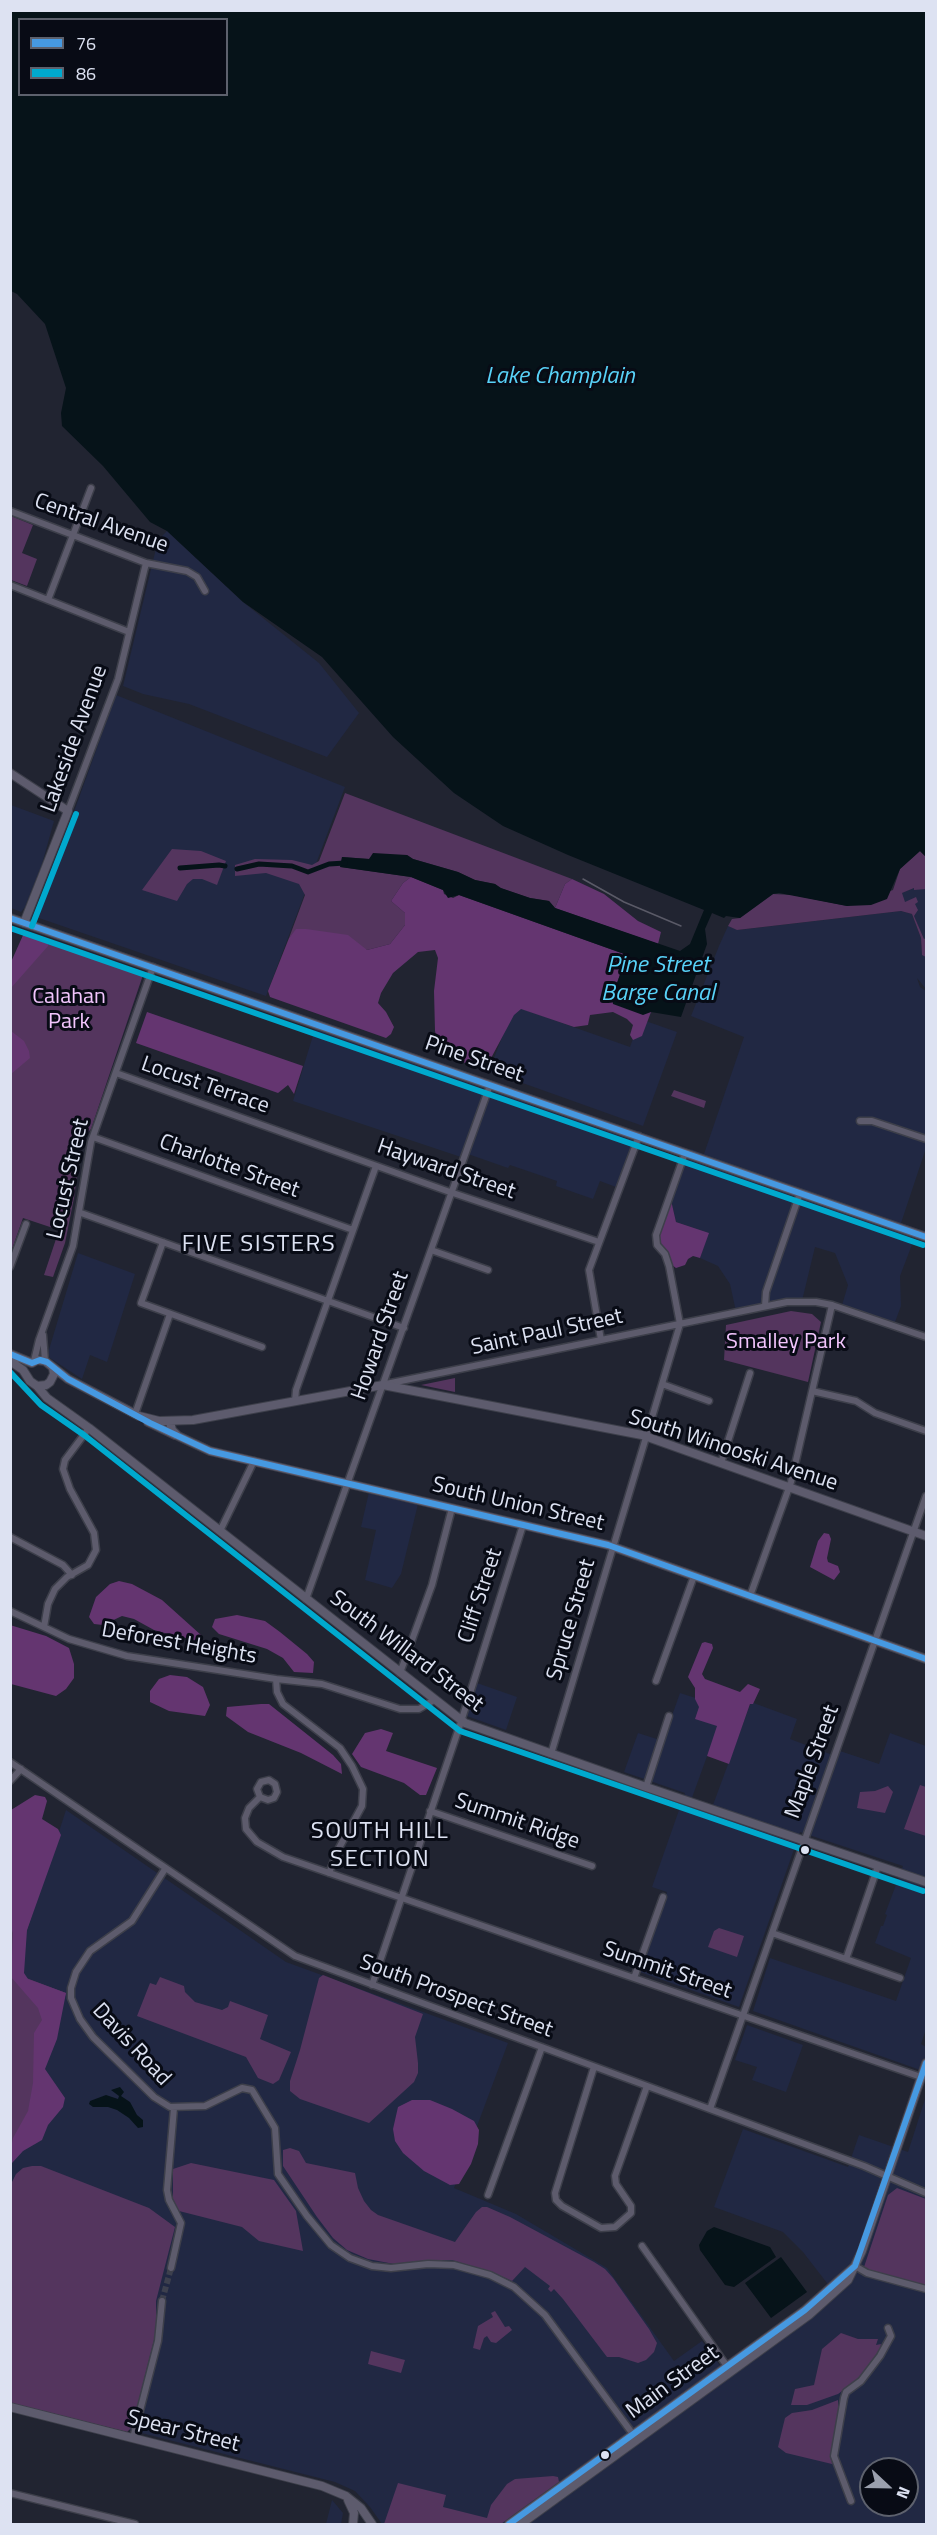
<!DOCTYPE html>
<style>
body{margin:0}
#map{position:relative;width:937px;height:2535px;overflow:hidden;background:#212431;font-family:"Titillium Web",sans-serif}
canvas{display:block}
.frame{position:absolute;inset:0;border:12px solid #dde2f2;pointer-events:none}
.legend{position:absolute;left:18px;top:18px;width:210px;height:78px;box-sizing:border-box;background:#080b15;border:2px solid #5d616d;margin:0;padding:8px 10px;list-style:none;font-size:18px;color:#dde2f2}
.legend li{display:flex;align-items:center;gap:12px;height:30px}
.legend b{width:30px;border:2px solid #5d616d}
.north{position:absolute;left:859px;top:2457px;width:60px;height:60px;box-sizing:border-box;background:#080b15;border:2px solid #5d616d;border-radius:50%;rotate:112deg;font-size:16px;font-weight:700;line-height:24px;text-align:center;color:#dde2f2}
.north::after{content:'';display:block;margin:auto;width:21px;height:27px;background:#9ba0ae;clip-path:polygon(50% 0,100% 100%,50% 72%,0 100%)}
</style>
<div id="map">
<canvas width="937" height="2535"></canvas>
<div class="frame"></div>
<ul class="legend">
<li><b style="height:8px;background:#4699e1"></b>76</li>
<li><b style="height:8px;background:#00a9ce"></b>86</li>
</ul>
<div class="north">N</div>
</div>
<script>
const ctx = document.querySelector('canvas').getContext('2d');
ctx.lineJoin = 'round';
function fill(path, color) { ctx.fillStyle = color; ctx.fill(path, 'evenodd'); }
const poly = rows => new Path2D(rows.map(r => 'M' + r).join(''));
function strokePath(path, color, width, dash) { ctx.strokeStyle = color; ctx.lineWidth = width; ctx.lineCap = dash ? 'butt' : 'round'; ctx.setLineDash(dash || []); ctx.stroke(path); }
function drawText(font, color, halo, rows, align = 'center') {
  ctx.font = font + ' "Titillium Web",sans-serif'; ctx.lineWidth = 6; ctx.setLineDash([]); ctx.textBaseline = 'middle'; ctx.strokeStyle = halo; ctx.fillStyle = color; for (const [text, x, y, turn = 0] of rows) {
    ctx.save(); ctx.translate(x, y); ctx.rotate((+turn || 0) * Math.PI / 180); ctx.textAlign = isNaN(turn) ? turn : align; if (halo) ctx.strokeText(text, 0, 0); ctx.fillText(text, 0, 0); ctx.restore();
  }
}
fill(poly([
 [167,531,243,602,319,663,359,713,327,757,189,704,143,694,123,686,158,540],
 [116,695,345,787,266,996,36,917],
 [11,805,54,821,42,864,25,907,21,912,11,908],
 [914,888,926,889,926,989,917,978,920,987,926,991,926,1148,901,1223,918,1229,900,1276,901,1306,892,1330,840,1312,848,1285,835,1253,815,1247,801,1305,787,1305,737,1316,730,1284,718,1266,700,1258,708,1233,676,1222,671,1200,691,1149,704,1154,744,1037,691,1016,719,946,728,926,738,930,901,911,912,914,921,938,922,954,924,939,912,913,900,903,901,893],
 [514,1006,630,1047,640,1019,677,1032,643,1126,489,1071],
 [315,1029,486,1087,461,1157,293,1101],
 [492,1089,634,1139,616,1187,600,1181,593,1199,556,1186,557,1181,510,1165,508,1168,468,1154],
 [78,1253,135,1274,107,1362,90,1355,82,1379,50,1358,48,1353],
 [369,1492,418,1504,401,1574,392,1588,365,1580,376,1530,361,1527],
 [477,1683,517,1697,506,1730,467,1716],
 [680,1693,702,1700,718,1726,689,1806,710,1813,751,1702,797,1719,790,1739,838,1757,840,1751,879,1764,890,1733,926,1746,926,2029,921,2044,926,2047,926,2072,753,2011,770,1958,896,2001,911,1958,875,1943,881,1926,883,1926,887,1915,885,1914,903,1866,800,1832,739,2007,640,1972,667,1892,652,1887,685,1793,624,1772,638,1733,663,1741],
 [66,1810,286,1962,508,2043,454,2188,516,2214,607,2268,674,2361,702,2341,729,2378,813,2317,837,2296,803,2252,783,2232,714,2207,743,2129,848,2167,859,2135,908,2152,926,2096,926,2524,382,2524,370,2507,355,2491,335,2482,11,2400,11,2166,19,2141,13,1973],
 [871,2469,907,2469,907,2505,871,2505],
 [747,2025,803,2045,786,2092,752,2080,757,2067,735,2060],
 [332,2500,343,2513,341,2524,326,2524]
]), '#212843');
fill(poly([
 [11,516,33,525,22,553,37,559,27,586,11,580],
 [345,793,572,879,565,884,555,908,549,901,530,898,500,888,495,884,475,880,458,872,413,859,407,855,369,859,342,857,341,867,411,877,403,883,391,901,405,913,405,925,390,944,367,950,297,929,289,938,305,895,299,884,266,873,235,876,235,865,255,859,292,860,312,865,319,861],
 [172,849,201,851,226,861,217,885,202,879,193,879,187,884,177,901,142,890],
 [920,851,926,857,926,889,914,890,914,888,902,893,905,902,916,897,918,902,915,904,918,910,914,916,924,939,926,938,926,957,922,955,921,938,912,914,901,911,737,930,728,926,732,919,740,918,773,894,793,895,847,906,893,890,900,869],
 [28,935,144,972,91,1129,82,1138,74,1198,65,1243,53,1277,44,1275,59,1230,23,1218,11,1252,11,979],
 [674,1090,706,1101,704,1108,671,1096],
 [791,1311,812,1314,821,1322,808,1382,724,1360,726,1325],
 [455,1378,455,1392,421,1385],
 [920,1785,926,1787,926,1836,904,1829],
 [888,1786,893,1792,885,1813,857,1808,860,1792,875,1791],
 [11,1820,55,1844,13,1973,66,1993,11,2166],
 [719,1928,744,1936,737,1957,708,1947,714,1931],
 [323,1975,423,2014,415,2037,418,2063,418,2073,414,2082,369,2123,300,2099,290,2091,290,2081,300,2050,319,1978],
 [160,1977,184,1986,185,1992,195,2002,222,2010,228,2007,230,2001,268,2015,260,2039,291,2052,279,2080,273,2084,258,2078,246,2057,137,2016,150,1983,156,1985],
 [290,2148,299,2151,306,2163,355,2173,358,2188,364,2201,371,2210,378,2215,455,2242,476,2212,482,2207,487,2207,510,2217,594,2262,605,2269,613,2278,649,2329,657,2343,654,2352,646,2360,638,2363,619,2357,607,2357,563,2299,554,2289,551,2292,548,2289,550,2286,525,2267,512,2281,494,2273,452,2260,428,2260,394,2264,368,2259,347,2250,333,2238,317,2217,283,2166,283,2150],
 [191,2163,274,2180,296,2211,303,2251,259,2241,242,2227,179,2211,173,2199,173,2169],
 [32,2166,41,2166,149,2208,175,2227,156,2301,156,2332,132,2427,127,2432,11,2403,10,2186,16,2174,23,2168],
 [897,2188,926,2199,926,2286,866,2270,864,2267,888,2195],
 [495,2311,505,2327,509,2326,512,2330,496,2343,491,2342,487,2336,484,2338,480,2350,473,2348,478,2326,493,2317,491,2313],
 [841,2333,858,2339,878,2339,876,2345,881,2344,880,2349,882,2349,857,2380,838,2394,807,2405,791,2405,795,2389,814,2385,822,2349],
 [371,2351,405,2360,401,2373,368,2364],
 [838,2400,838,2425,831,2450,832,2464,786,2453,778,2447,785,2418,792,2413,812,2410],
 [553,2476,558,2477,559,2482,501,2524,384,2524,398,2483,446,2495,443,2507,487,2518,491,2505,507,2484,515,2479]
]), '#54355e');
fill(poly([
 [411,877,443,890,444,894,453,898,459,895,627,955,612,997,651,1012,642,1036,633,1040,630,1035,633,1025,627,1019,613,1012,590,1015,588,1025,574,1027,521,1009,514,1015,490,1060,470,1064,458,1061,440,1052,435,1031,434,991,438,958,435,950,418,952,393,973,381,993,378,1003,386,1012,394,1027,391,1034,386,1038,270,997,268,991,289,938,296,929,306,929,348,935,367,950,390,944,405,925,405,913,391,901,403,883],
 [572,879,604,894,638,921,661,932,658,944,555,908,565,884],
 [24,933,48,940,48,946,11,988,11,962],
 [147,1012,303,1066,294,1094,288,1085,278,1093,136,1043],
 [11,1031,24,1041,29,1051,30,1058,11,1074],
 [671,1200,676,1222,709,1233,700,1258,693,1256,688,1259,685,1265,676,1268,672,1265,657,1240],
 [824,1533,829,1534,831,1539,827,1558,828,1562,838,1566,840,1572,834,1580,810,1567,818,1541],
 [119,1581,132,1584,162,1600,201,1635,195,1640,172,1635,154,1630,134,1619,122,1616,103,1625,94,1624,89,1617,96,1597,110,1584],
 [237,1615,265,1621,280,1632,307,1654,314,1662,313,1673,294,1672,283,1658,267,1649,219,1634,212,1627,215,1619],
 [10,1625,46,1636,69,1648,74,1664,74,1678,66,1689,56,1696,11,1684],
 [705,1642,712,1644,713,1648,702,1674,705,1679,740,1692,748,1684,760,1689,753,1704,750,1704,729,1764,707,1756,717,1726,695,1719,699,1707,695,1699,695,1688,688,1677,702,1643],
 [170,1675,187,1677,203,1687,210,1705,205,1716,169,1711,150,1702,150,1691,159,1679],
 [261,1704,269,1704,333,1755,341,1764,342,1774,301,1753,248,1732,226,1716,227,1707],
 [381,1729,393,1733,386,1751,437,1768,426,1795,420,1795,404,1783,361,1767,352,1754,365,1733],
 [35,1795,45,1797,47,1801,42,1819,58,1829,61,1835,27,1930,24,1973,28,1979,66,1993,57,2039,45,2069,65,2098,63,2107,48,2125,42,2140,23,2151,12,2163,10,2153,13,2138,28,2111,33,2083,34,2033,42,2020,38,2008,11,1977,13,1933,10,1925,11,1810],
 [412,2100,430,2100,452,2109,474,2121,479,2130,478,2144,471,2164,459,2184,450,2185,424,2171,403,2153,395,2141,393,2129,398,2107]
]), '#643570');
fill(poly([
 [10,11,926,11,926,857,920,851,900,869,887,899,871,905,847,906,779,893,773,894,740,918,726,916,724,918,712,913,705,929,707,944,681,1017,651,1012,643,1015,613,1004,612,997,627,955,459,895,448,898,443,890,411,877,340,867,342,857,369,859,373,853,407,855,413,859,458,872,475,880,495,884,501,888,530,898,549,901,555,908,680,951,690,944,704,910,568,855,503,826,454,793,393,737,322,657,243,602,167,531,150,522,103,466,62,426,61,413,66,388,45,324,17,294,11,291],
 [20,20,226,20,226,94,20,94],
 [120,2087,124,2092,121,2096,130,2102,137,2115,143,2120,143,2127,138,2128,129,2118,117,2110,108,2107,93,2107,89,2104,90,2101,106,2095,118,2099,119,2096,111,2090],
 [714,2227,770,2247,776,2257,734,2287,725,2285,700,2250,699,2245,707,2231],
 [781,2257,807,2292,771,2318,745,2283]
]), '#061319');
strokePath(poly([
 [180,868,219,865,225,866],
 [237,869,259,864,292,866,308,872,329,864,345,863]
]), '#061319', 5);
strokePath(poly([
 [162,2301,171,2268]
]), '#3d404e', 6, [6, 3]);
const minor = poly([
 [10,511,146,563,187,571,197,577,205,591],
 [10,585,129,632],
 [48,600,91,488],
 [68,811,118,679,146,563],
 [116,1073,447,1191,599,1242],
 [860,1121,872,1121,926,1139],
 [93,1137,353,1230],
 [81,1213,404,1328],
 [163,1242,141,1303,262,1347],
 [431,1250,488,1270],
 [10,1267,26,1224],
 [765,1306,766,1292,800,1193],
 [43,1335,45,1361],
 [601,1340,589,1270,639,1136],
 [34,1361,39,1340,73,1246,91,1142,153,967],
 [386,1384,787,1302,816,1302,832,1305,926,1337],
 [662,1384,709,1401],
 [812,1391,856,1401,875,1413,926,1431],
 [295,1401,296,1390,376,1166],
 [135,1414,170,1314],
 [721,1463,750,1373],
 [220,1531,254,1461],
 [10,1537,63,1565,72,1575],
 [750,1596,791,1482,832,1305],
 [306,1599,490,1085],
 [10,1611,69,1639,127,1656,276,1679],
 [44,1627,48,1604,55,1589,67,1577,88,1565,96,1550,94,1533,70,1489,63,1469,65,1460,89,1428],
 [400,1673,432,1585,452,1508],
 [656,1681,694,1576],
 [551,1754,680,1324,669,1266,665,1254,657,1245,656,1235,685,1153],
 [10,1762,295,1956,864,2166,926,2193],
 [10,1781,21,1769],
 [646,1787,669,1716],
 [260,1797,257,1789,261,1782,269,1780,275,1784,277,1792,274,1798,268,1800,260,1797,249,1808,245,1818,246,1829,257,1842,283,1857,921,2077],
 [430,1811,592,1866],
 [165,1869,132,1921,90,1951,76,1972,71,1988,71,1998,80,2019,93,2037,154,2097,170,2107,205,2106,242,2088,252,2090,275,2128,278,2174,307,2216,331,2245,350,2258,372,2266,391,2268,428,2264,454,2265,490,2275,514,2287,545,2315,635,2437],
 [329,1873,339,1848,362,1806,363,1789,352,1766,340,1748,283,1704,277,1692,276,1679,322,1684,400,1709,419,1709,434,1700],
 [772,1933,900,1978],
 [846,1959,878,1866],
 [634,1978,663,1897],
 [372,1985,460,1725,523,1525],
 [594,2067,555,2193,556,2200,562,2206,601,2228,615,2227,631,2213,631,2206,616,2184,615,2176,647,2086],
 [710,2109,926,1496],
 [488,2195,542,2047],
 [642,2246,729,2369],
 [855,2266,867,2273,926,2289],
 [171,2268,181,2223,169,2200,167,2190,174,2108],
 [133,2438,158,2341,162,2301],
 [10,2493,135,2524],
 [851,2501,834,2456,844,2398,846,2392,861,2381,880,2356,891,2336,888,2328]
]);
const major = poly([
 [10,773,68,811,24,923],
 [10,918,926,1237],
 [10,1354,32,1363,37,1360,45,1361,68,1379,139,1416,159,1421,193,1420,383,1385,642,1435,926,1536],
 [10,1361,23,1370,30,1381,37,1386,46,1385,50,1382,54,1374,53,1368],
 [37,1386,47,1398,89,1428,465,1723,646,1787,926,1882],
 [148,1422,175,1435],
 [170,1422,172,1430,178,1436,210,1451,608,1545,926,1659],
 [10,2407,322,2486,346,2496,361,2508,372,2524],
 [348,2500,354,2513,353,2524],
 [509,2524,805,2310,854,2267],
 [521,2524,809,2315,848,2280,862,2251,926,2063]
]);
strokePath(minor, '#3d3f4a', 9);
strokePath(major, '#3d3f4a', 10);
strokePath(minor, '#5d5b6c', 6);
strokePath(major, '#5d5b6d', 8);
strokePath(poly([
 [583,879,624,902,681,926]
]), '#5a5a67', 1.5);
strokePath(poly([
 [10,918,926,1237],
 [10,1354,32,1363,40,1360,47,1362,68,1379,150,1423,210,1451,608,1545,926,1659],
 [509,2524,805,2310,855,2266,926,2063]
]), '#4699e1', 6);
strokePath(poly([
 [32,926,76,814],
 [10,928,923,1245],
 [10,1372,41,1405,84,1435,460,1731,923,1891]
]), '#00a9ce', 6);
for (const [x, y, r, color] of [
 [805,1850,5,"#dde2f2"],
 [605,2455,5,"#dde2f2"]
]) { const dot = new Path2D(); dot.arc(x, y, r, 0, 2 * Math.PI); ctx.fillStyle = color; ctx.fill(dot); strokePath(dot, '#080b15', 2); }
drawText('22px', '#dde2f2', '#080b15', [
 ["Central Avenue",101,524,19],
 ["Lakeside Avenue",75,739,-70],
 ["Pine Street",474,1060,19],
 ["Locust Terrace",205,1086,19],
 ["Charlotte Street",229,1167,20],
 ["Hayward Street",446,1170,19],
 ["Locust Street",69,1179,-77],
 ["Saint Paul Street",547,1333,-12],
 ["Howard Street",381,1336,-71],
 ["South Winooski Avenue",733,1451,18],
 ["South Union Street",518,1505,13],
 ["Cliff Street",481,1596,-72],
 ["Spruce Street",572,1620,-74],
 ["Deforest Heights",179,1644,10],
 ["South Willard Street",406,1652,37],
 ["Maple Street",813,1762,-70],
 ["Summit Ridge",517,1822,19],
 ["Summit Street",667,1971,19],
 ["South Prospect Street",456,1997,20],
 ["Davis Road",131,2045,47],
 ["Main Street",673,2383,-36],
 ["Spear Street",183,2432,14]
]);
drawText('22px', '#f2c5fd', '#080b15', [
 ["Calahan",69,998],
 ["Park",69,1023],
 ["Smalley Park",786,1343]
]);
drawText('italic 24px', '#58d2f8', '#080b15', [
 ["Lake Champlain",560,377],
 ["Pine Street",658,966],
 ["Barge Canal",658,994]
]);
ctx.letterSpacing = '1.5px';
drawText('24px', '#dde2f2', '#080b15', [
 ["FIVE SISTERS",259,1245],
 ["SOUTH HILL",380,1832],
 ["SECTION",380,1860]
]);
ctx.letterSpacing = '0px';
</script>
